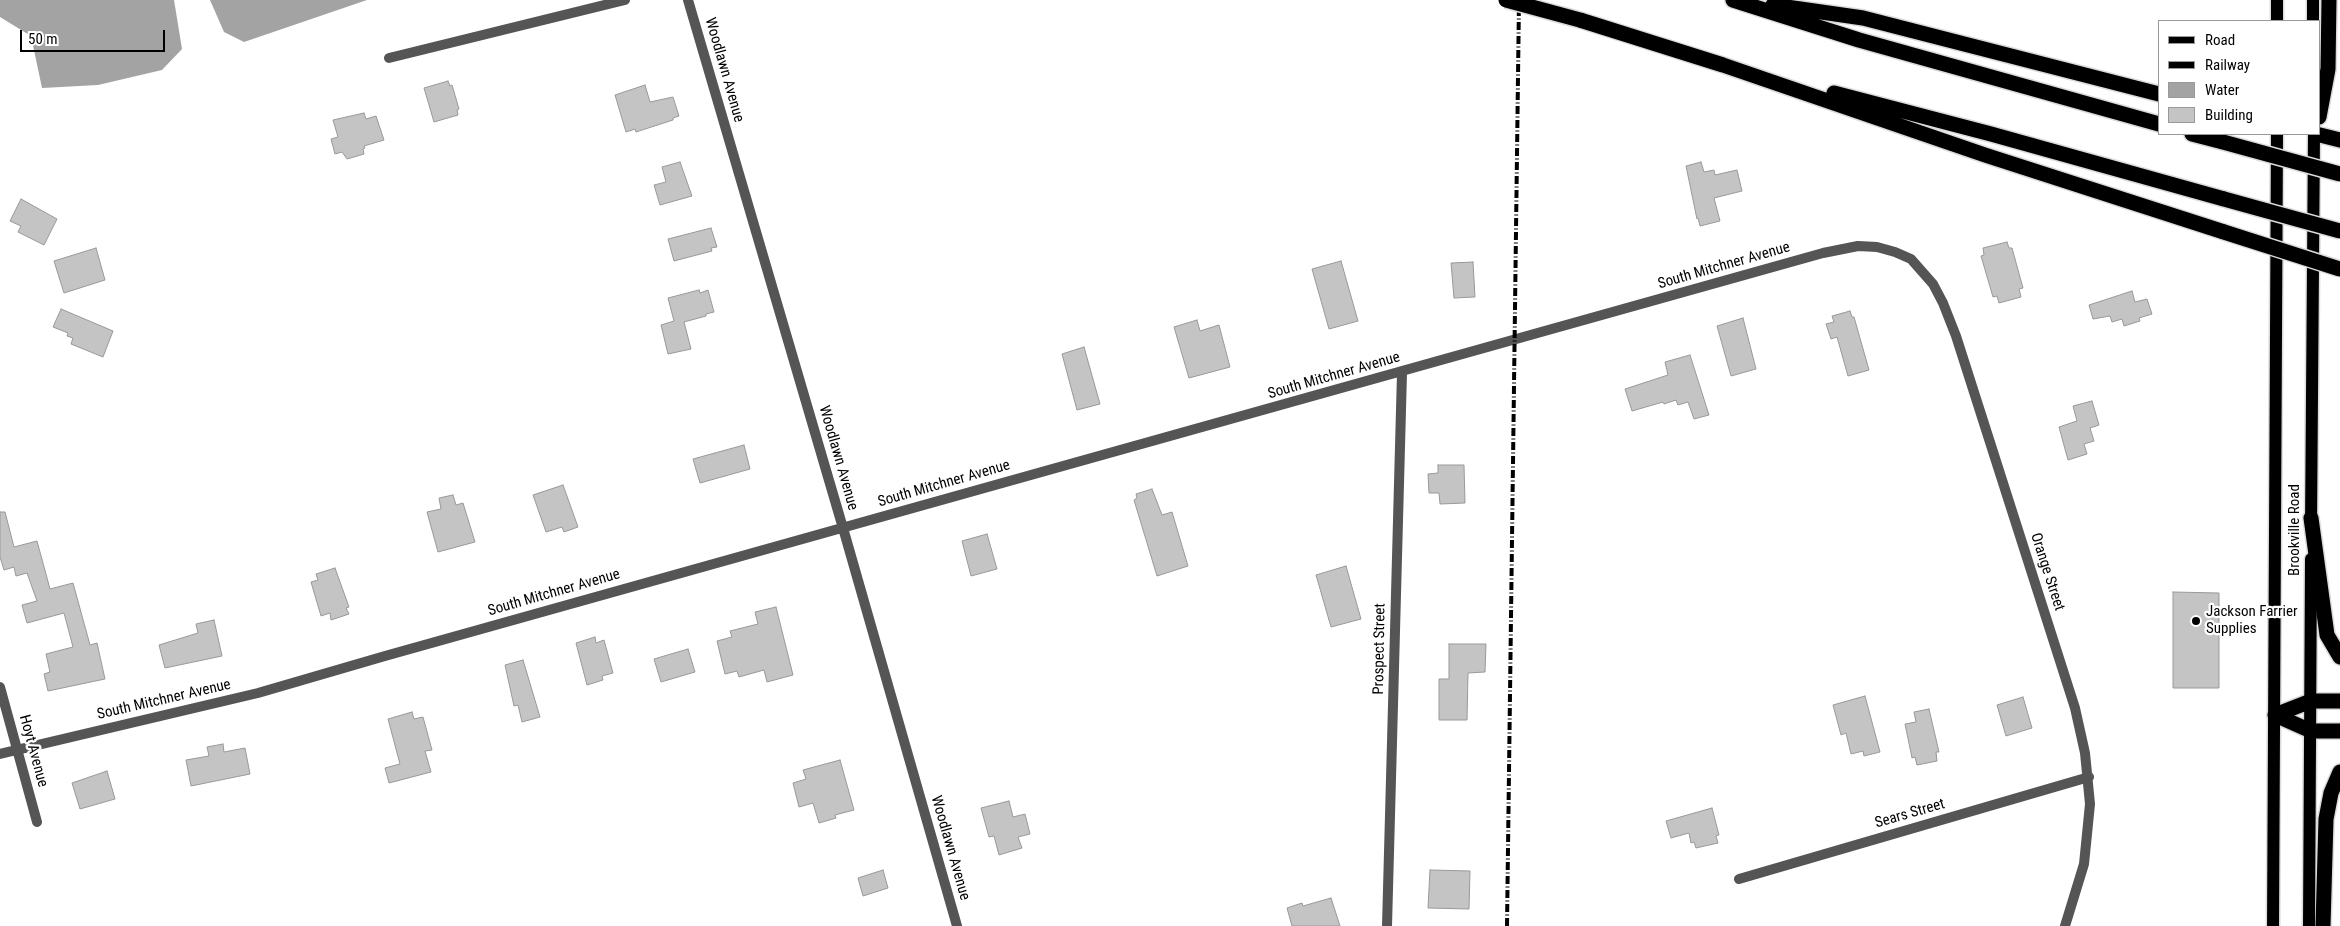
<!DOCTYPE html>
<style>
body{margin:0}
#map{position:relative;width:2340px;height:926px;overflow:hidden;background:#fff;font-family:"Roboto Condensed",sans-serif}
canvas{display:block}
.legend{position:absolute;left:2158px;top:20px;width:162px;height:115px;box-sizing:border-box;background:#fff;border:1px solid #999;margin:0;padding:6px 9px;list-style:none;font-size:15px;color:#000}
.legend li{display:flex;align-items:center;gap:10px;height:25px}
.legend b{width:25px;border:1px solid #999}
.scale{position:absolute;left:20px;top:30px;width:145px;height:22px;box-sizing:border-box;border:2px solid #000;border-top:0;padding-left:6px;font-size:15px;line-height:18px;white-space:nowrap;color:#000;-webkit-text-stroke:4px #fff;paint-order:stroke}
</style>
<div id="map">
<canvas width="2340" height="926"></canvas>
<ul class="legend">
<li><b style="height:6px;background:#000"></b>Road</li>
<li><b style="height:6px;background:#000"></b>Railway</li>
<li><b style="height:14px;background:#a3a3a3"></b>Water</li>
<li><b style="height:14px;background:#c4c4c4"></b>Building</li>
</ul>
<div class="scale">50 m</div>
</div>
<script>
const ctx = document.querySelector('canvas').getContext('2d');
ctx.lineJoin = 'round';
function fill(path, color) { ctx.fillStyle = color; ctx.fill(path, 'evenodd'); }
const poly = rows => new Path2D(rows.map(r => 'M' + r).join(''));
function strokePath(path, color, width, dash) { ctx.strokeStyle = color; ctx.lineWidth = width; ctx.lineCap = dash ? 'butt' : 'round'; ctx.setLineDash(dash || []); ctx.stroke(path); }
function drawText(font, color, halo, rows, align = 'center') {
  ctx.font = font + ' "Roboto Condensed",sans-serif'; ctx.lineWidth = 4.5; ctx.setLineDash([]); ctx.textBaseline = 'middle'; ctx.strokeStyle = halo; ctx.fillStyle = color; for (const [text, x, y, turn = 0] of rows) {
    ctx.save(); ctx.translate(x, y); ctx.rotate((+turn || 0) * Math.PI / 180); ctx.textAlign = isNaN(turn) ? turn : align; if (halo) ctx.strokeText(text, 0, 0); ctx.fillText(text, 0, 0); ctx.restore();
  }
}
fill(poly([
 [0,0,174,0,182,49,162,70,98,85,42,88,31,36,0,17],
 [210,0,367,0,244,42,224,32]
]), '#a3a3a3');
const building = poly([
 [448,81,450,86,452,85,459,109,457,110,458,115,434,122,424,88,448,81],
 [645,85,650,102,673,97,679,116,673,118,673,120,636,132,635,129,626,132,615,95,645,85],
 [364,113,366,119,376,116,384,140,364,146,365,148,363,149,364,154,347,159,342,152,335,154,331,139,338,137,333,120,364,113],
 [680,162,692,196,660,205,654,185,666,182,662,167,680,162],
 [1701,162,1704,172,1714,170,1715,175,1737,170,1742,191,1714,198,1720,221,1700,226,1698,218,1697,219,1686,166,1701,162],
 [21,199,57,219,44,245,18,232,21,226,10,221,21,199],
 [711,228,717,247,711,248,712,251,674,261,668,239,711,228],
 [2007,242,2009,248,2012,248,2023,288,2019,289,2021,297,1999,303,1997,296,1993,297,1981,256,1984,255,1983,248,2007,242],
 [96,248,105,280,64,293,54,261,96,248],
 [1341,261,1358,321,1329,329,1312,269,1341,261],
 [1473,262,1475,297,1454,298,1451,263,1473,262],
 [699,290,700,293,708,290,714,312,706,314,706,316,684,322,691,349,668,354,661,325,674,321,668,298,699,290],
 [2132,291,2135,302,2147,299,2152,314,2139,318,2140,321,2124,326,2122,319,2112,322,2110,316,2093,319,2089,305,2132,291],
 [61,309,113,331,103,357,71,344,73,338,67,336,68,333,53,327,61,309],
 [1850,311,1852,317,1854,317,1869,370,1848,376,1837,337,1831,339,1826,324,1834,322,1832,316,1850,311],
 [1743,318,1756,369,1731,376,1717,326,1743,318],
 [1197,320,1200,331,1219,325,1230,367,1189,378,1174,327,1197,320],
 [1084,347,1100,404,1077,410,1062,354,1084,347],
 [1690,355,1709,415,1694,419,1688,402,1678,405,1676,400,1664,404,1663,402,1632,411,1625,389,1668,375,1665,362,1690,355],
 [2092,401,2099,425,2090,428,2094,441,2084,444,2087,454,2068,460,2059,427,2077,421,2073,406,2092,401],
 [744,445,750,469,700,483,693,459,744,445],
 [1438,465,1464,465,1465,503,1440,504,1439,493,1429,493,1428,474,1438,473,1438,465],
 [563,485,578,527,564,532,562,527,546,532,533,495,563,485],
 [1152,489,1162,515,1172,512,1188,566,1157,576,1134,500,1137,498,1136,494,1152,489],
 [453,495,456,505,463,503,475,542,438,552,427,512,441,509,439,498,453,495],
 [0,512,5,512,14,547,37,541,50,589,73,583,90,645,97,643,105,679,48,691,44,674,50,672,46,654,73,647,64,613,27,623,22,605,37,601,27,573,16,576,14,567,4,570,0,557,0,512],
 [987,534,997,569,971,576,962,541,987,534],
 [1346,566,1361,619,1331,627,1316,575,1346,566],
 [335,568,349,607,346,608,349,614,331,620,330,613,321,616,311,582,318,580,316,574,335,568],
 [2173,592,2219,593,2219,688,2173,688,2173,592],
 [776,607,793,675,767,682,764,670,739,677,737,671,725,674,717,641,732,637,730,631,758,624,755,612,776,607],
 [214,620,222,656,165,668,159,645,198,633,196,624,214,620],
 [595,637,596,643,604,640,613,673,602,676,603,680,587,685,576,643,595,637],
 [1449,644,1486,644,1485,672,1468,673,1467,720,1439,720,1439,679,1449,679,1449,644],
 [688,649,695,672,661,682,654,659,688,649],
 [523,660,540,717,522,722,518,705,514,706,505,665,523,660],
 [1865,696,1880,752,1864,756,1863,751,1851,754,1846,733,1841,735,1833,705,1865,696],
 [2023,697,2032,728,2006,736,1997,705,2023,697],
 [1929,709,1939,752,1936,752,1937,761,1917,765,1915,757,1912,758,1905,724,1916,722,1914,712,1929,709],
 [412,712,414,719,423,717,432,750,425,751,431,772,389,783,385,768,400,764,388,719,412,712],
 [223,744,224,752,245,748,250,774,191,786,186,760,209,756,207,747,223,744],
 [840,760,854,810,835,815,836,818,819,823,813,803,799,807,793,783,806,779,803,770,840,760],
 [107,771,115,799,80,809,72,783,107,771],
 [1009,801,1013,817,1025,814,1030,834,1018,837,1022,848,999,855,994,836,989,837,981,808,1009,801],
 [1712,808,1719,835,1716,836,1718,843,1696,848,1694,842,1691,843,1689,833,1671,838,1666,821,1712,808],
 [883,870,888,888,863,896,858,878,883,870],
 [1430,870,1470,871,1469,909,1428,908,1430,870],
 [1331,898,1340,926,1292,926,1287,908,1302,903,1303,906,1331,898]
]);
fill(building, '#c4c4c4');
strokePath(building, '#999', 1);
const primary = poly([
 [2313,0,2313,21],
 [2277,21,2277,0],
 [2311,526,2314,134],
 [2273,926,2277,134],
 [2309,926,2311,559]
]);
const highway = poly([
 [1733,0,1859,40,2159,124],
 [1773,5,1863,18,2159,94],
 [1580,20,1723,65,1985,155,2224,232],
 [1834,93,1991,134,2224,199],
 [2319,117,2328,69,2329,0],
 [2192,134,2223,142],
 [2316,134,2340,140],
 [2311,518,2327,635,2340,657],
 [2275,715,2311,731,2340,731],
 [2275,715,2311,701,2340,701],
 [2323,926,2326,819,2331,793,2340,772]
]);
strokePath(primary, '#dbdbdb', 15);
strokePath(highway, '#dbdbdb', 18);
strokePath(poly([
 [688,0,843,528,957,926],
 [389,58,625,0],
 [0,687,37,822],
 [0,754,258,693,385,656,1823,253,1858,246,1877,247,1895,252,1911,259,1933,284,1943,303,1956,336,2075,708,2085,753,2090,804,2084,864,2065,926],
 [1739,879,2089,777],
 [1387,926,1402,373]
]), '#555', 10);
strokePath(primary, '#000', 12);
strokePath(highway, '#000', 15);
strokePath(poly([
 [1507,926,1519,0]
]), '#000', 4, [8, 2.5, 1, 2.5]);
const highwayBridge = poly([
 [1506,0,1580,20],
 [2223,142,2340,174],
 [2224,199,2340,231],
 [2224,232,2340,269]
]);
strokePath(highwayBridge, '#dbdbdb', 18, []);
strokePath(highwayBridge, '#000', 15);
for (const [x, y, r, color] of [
 [2196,621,5,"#000"]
]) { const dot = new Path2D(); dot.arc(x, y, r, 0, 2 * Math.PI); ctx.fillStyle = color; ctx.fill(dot); strokePath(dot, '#fff', 2); }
drawText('15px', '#000', '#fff', [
 ["Woodlawn Avenue",724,70,74],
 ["South Mitchner Avenue",1724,266,-16],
 ["South Mitchner Avenue",1334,376,-16],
 ["Woodlawn Avenue",838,458,74],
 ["South Mitchner Avenue",944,484,-16],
 ["Brookville Road",2295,530,-90],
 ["Orange Street",2047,572,72],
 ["South Mitchner Avenue",554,593,-16],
 ["Prospect Street",1380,649,-89],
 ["South Mitchner Avenue",164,700,-13],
 ["Hoyt Avenue",33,751,75],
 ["Sears Street",1910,814,-16],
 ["Woodlawn Avenue",950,848,74]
]);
drawText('15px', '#000', '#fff', [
 ["Jackson Farrier",2206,612],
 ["Supplies",2206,629]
], 'left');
</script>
